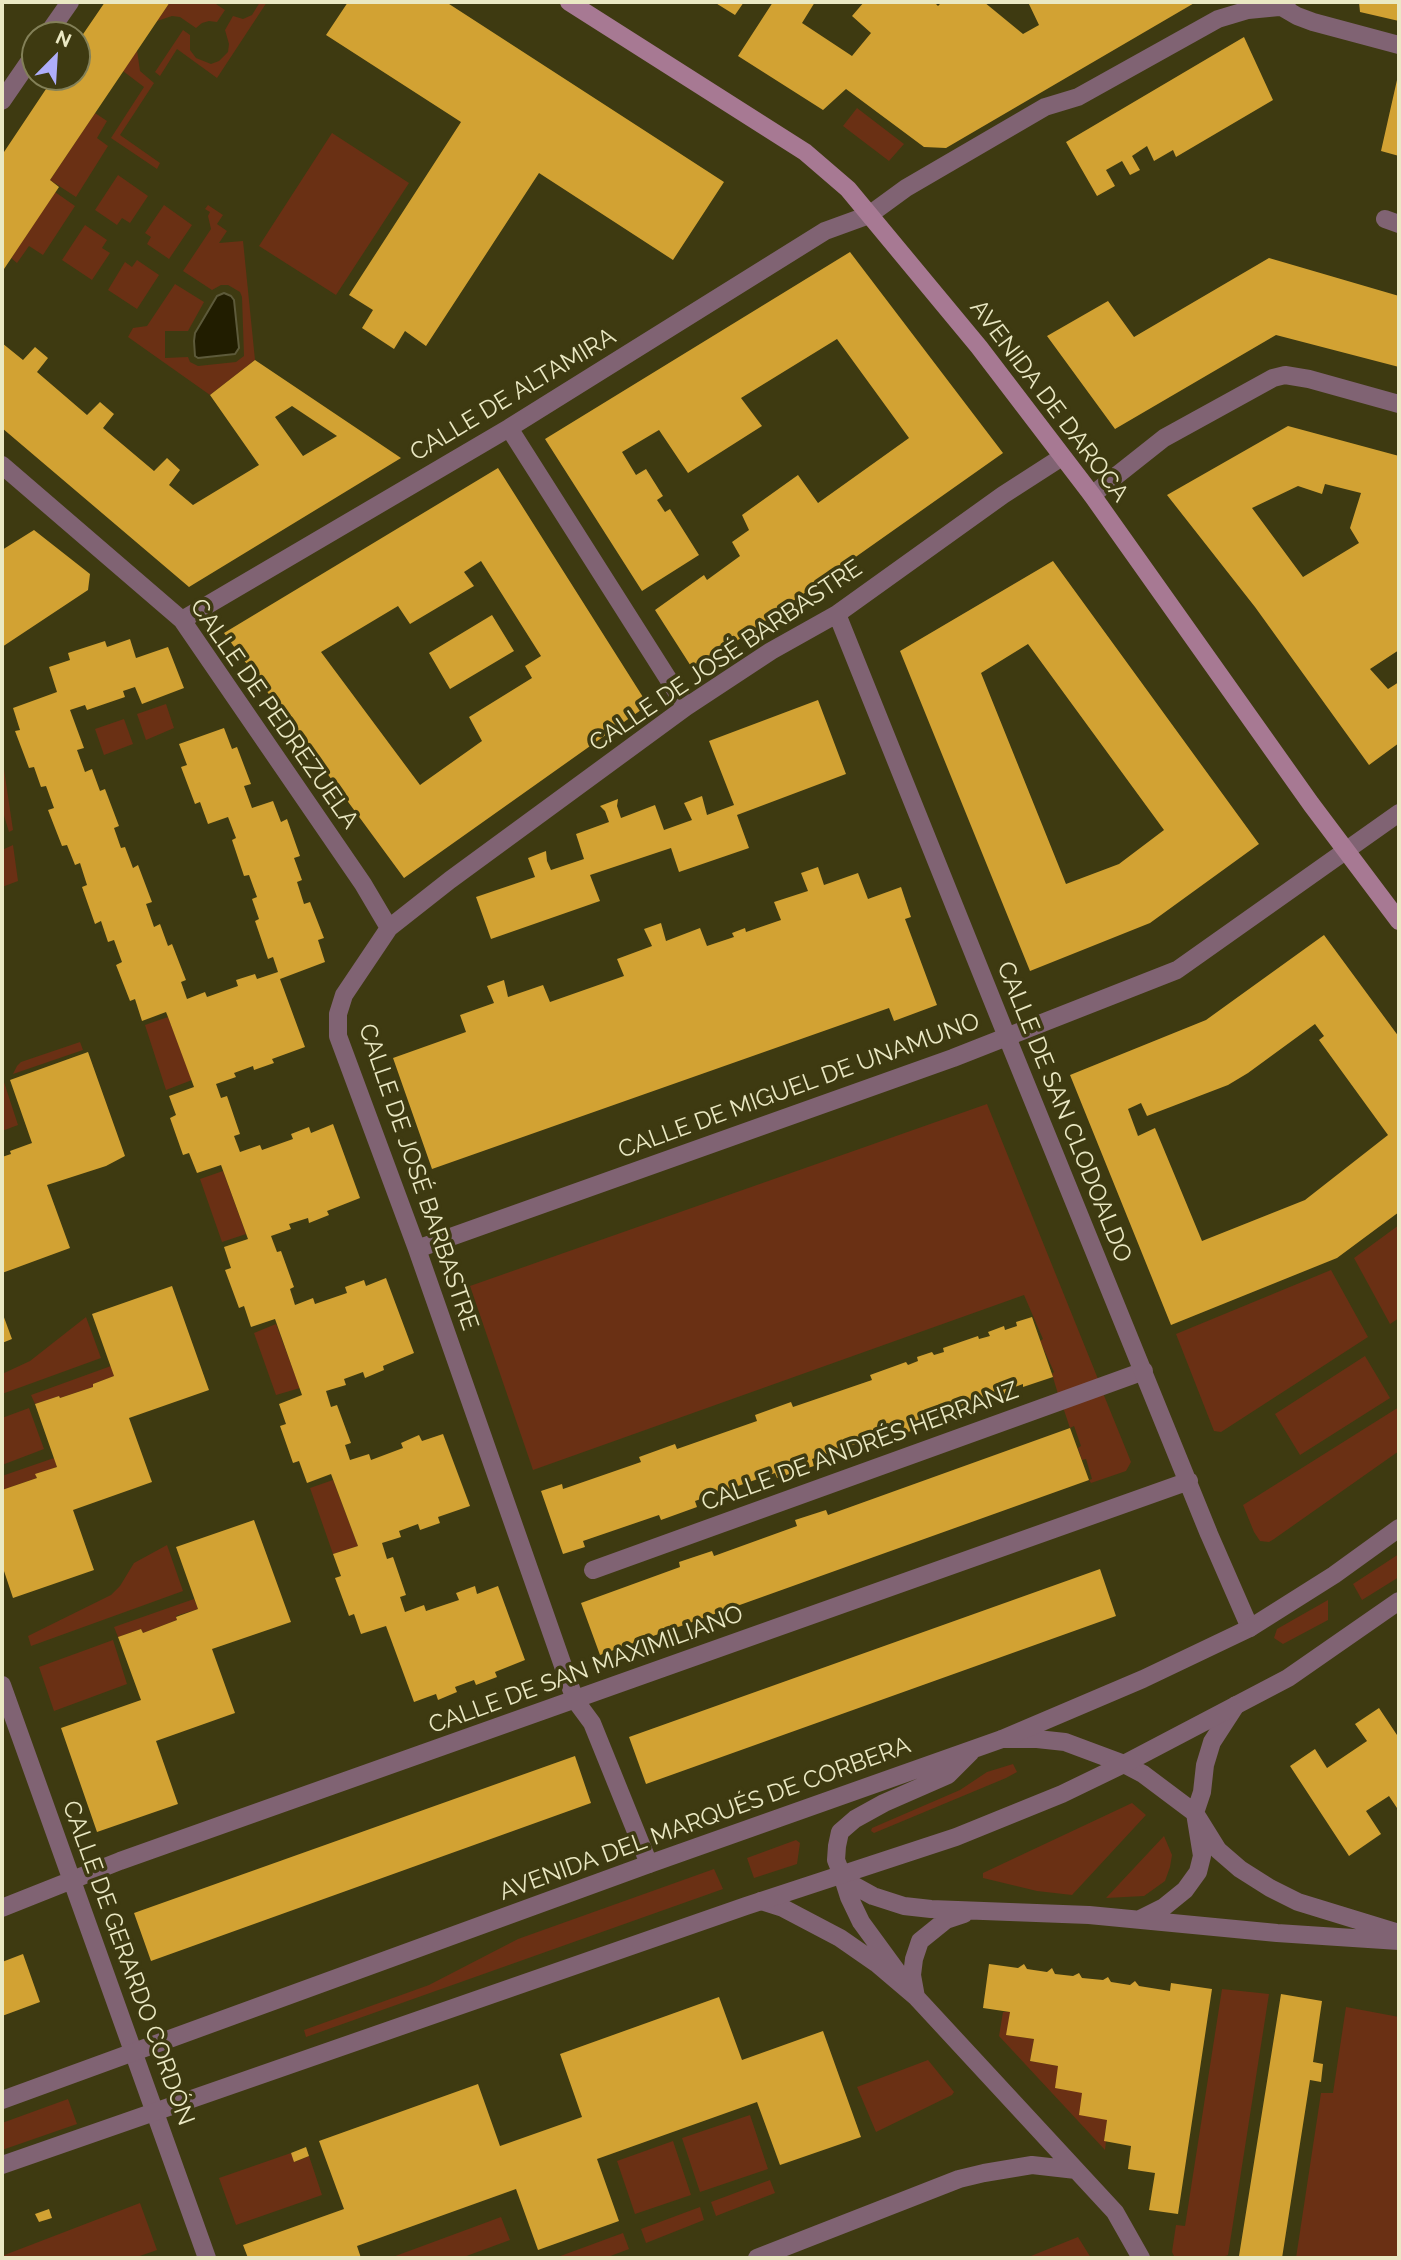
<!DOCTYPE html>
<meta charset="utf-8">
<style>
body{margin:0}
#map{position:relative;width:1401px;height:2260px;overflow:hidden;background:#3e3a11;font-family:Raleway,sans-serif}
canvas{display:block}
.frame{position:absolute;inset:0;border:4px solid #eae8c3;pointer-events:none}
.north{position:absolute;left:21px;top:21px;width:70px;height:70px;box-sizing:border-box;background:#3e3a11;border:2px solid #838058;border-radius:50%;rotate:24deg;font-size:19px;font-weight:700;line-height:28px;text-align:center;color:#eae8c3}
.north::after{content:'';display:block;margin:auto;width:24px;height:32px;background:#afaefa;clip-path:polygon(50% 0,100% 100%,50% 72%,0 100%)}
</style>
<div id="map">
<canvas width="1401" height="2260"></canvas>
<div class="frame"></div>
<div class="north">N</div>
</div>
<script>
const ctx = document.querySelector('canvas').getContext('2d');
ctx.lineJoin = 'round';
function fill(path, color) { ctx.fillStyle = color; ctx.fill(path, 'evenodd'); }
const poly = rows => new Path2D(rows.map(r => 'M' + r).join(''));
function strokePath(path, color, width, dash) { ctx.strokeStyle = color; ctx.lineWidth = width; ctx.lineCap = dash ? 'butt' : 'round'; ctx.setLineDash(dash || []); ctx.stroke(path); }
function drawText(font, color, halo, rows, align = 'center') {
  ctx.font = font + ' Raleway,sans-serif'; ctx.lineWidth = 7; ctx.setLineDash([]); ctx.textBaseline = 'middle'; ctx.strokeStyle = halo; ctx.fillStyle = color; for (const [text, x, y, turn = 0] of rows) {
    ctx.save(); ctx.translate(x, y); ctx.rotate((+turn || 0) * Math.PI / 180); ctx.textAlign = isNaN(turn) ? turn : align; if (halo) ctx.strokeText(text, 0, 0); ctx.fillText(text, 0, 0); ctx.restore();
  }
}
fill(poly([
 [170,2,213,2,225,10,217,22,209,21,202,23,196,28,180,17,172,16,157,21],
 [260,2,267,2,217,78,177,49,160,76,155,72,183,30,190,35,190,50,196,58,211,64,219,61,228,52,229,44,225,30,233,16,243,19,252,15],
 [137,50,140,71,154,83,120,135,160,163,157,169,111,138,144,87,123,71],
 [857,108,904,144,889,161,843,126],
 [95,113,107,121,97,138,108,146,76,197,50,180],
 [332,133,409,183,336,295,259,246],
 [118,175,148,196,130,223,122,218,117,225,95,210],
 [55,192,75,206,43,255,29,246,17,263,11,258],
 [164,205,192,225,169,259,147,244,151,237,145,233],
 [208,205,223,215,217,224,227,231,219,243,243,241,255,360,210,395,128,337,133,328,147,326,175,284,204,302,188,331,165,331,165,358,188,357,190,362,198,366,236,362,244,356,242,297,240,292,228,285,221,285,212,290,183,271,211,229,208,216,210,212,205,209],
 [85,225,107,240,102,248,110,253,92,280,62,260],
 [137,260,159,275,137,309,108,290,125,262,132,267],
 [166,704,174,728,146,740,137,714],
 [124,719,133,744,104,755,95,729],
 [2,756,13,830,9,832,2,809],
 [13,845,18,881,2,887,2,850],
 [168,1017,192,1080,166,1090,145,1025],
 [80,1042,83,1050,13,1074,17,1066,21,1062],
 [2,1076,18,1125,2,1131],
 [987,1104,1098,1379,1058,1394,1052,1374,1054,1372,1040,1341,1043,1339,1024,1295,533,1470,470,1286],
 [223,1171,246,1234,222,1242,200,1179],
 [1399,1225,1399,1318,1390,1324,1354,1258],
 [1331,1270,1368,1337,1221,1432,1214,1431,1176,1334],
 [86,1317,101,1358,2,1394,2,1374,30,1361],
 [276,1324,300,1388,276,1395,254,1333],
 [1365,1356,1390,1398,1300,1455,1275,1414],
 [111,1366,114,1376,93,1384,93,1387,60,1398,59,1396,35,1404,31,1395],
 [1103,1393,1131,1462,1126,1471,1091,1483,1089,1480,1092,1479,1086,1459,1082,1460,1078,1448,1081,1446,1074,1426,1070,1428,1063,1407],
 [1399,1407,1399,1451,1274,1539,1269,1542,1260,1541,1254,1532,1243,1505],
 [29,1408,44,1449,2,1465,2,1418],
 [54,1458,57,1467,36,1475,37,1478,2,1490,2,1476],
 [333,1480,358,1546,333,1554,310,1488],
 [167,1545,183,1591,31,1646,28,1636,111,1595,120,1586,134,1563],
 [1399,1554,1399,1577,1362,1600,1353,1584],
 [194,1599,198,1609,176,1616,177,1620,143,1633,141,1629,118,1637,114,1627],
 [1328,1600,1328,1620,1283,1644,1274,1638,1277,1629],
 [113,1640,127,1684,54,1711,39,1667],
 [1013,1764,1017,1772,1006,1778,874,1833,871,1831,872,1828,960,1790,987,1772],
 [1132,1803,1146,1815,1072,1895,1037,1891,983,1878,983,1873],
 [1164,1836,1172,1855,1170,1867,1165,1881,1144,1896,1106,1898],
 [796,1840,800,1843,797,1864,754,1878,747,1858],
 [714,1869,723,1889,306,2037,304,2030,429,1985,518,1939],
 [1222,1989,1269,1994,1228,2255,1220,2258,1175,2258,1172,2252,1176,2225,1185,2226],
 [1346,2007,1399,2017,1399,2258,1296,2258,1321,2093,1333,2093],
 [1003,2012,1010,2012,1007,2035,1034,2039,1030,2061,1058,2066,1107,2120,1104,2140,1106,2141,1105,2150,999,2036],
 [928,2060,954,2092,952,2095,876,2132,857,2087],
 [68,2099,77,2124,2,2150,2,2123],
 [750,2115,768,2169,700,2192,682,2138],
 [673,2141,691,2195,635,2214,617,2161],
 [291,2153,295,2162,309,2156,322,2195,236,2225,219,2178],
 [770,2180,775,2193,716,2216,711,2202],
 [140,2203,157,2250,134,2258,2,2258,2,2256],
 [700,2207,704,2220,646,2243,641,2229],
 [501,2217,510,2240,461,2258,390,2258],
 [623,2233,629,2249,605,2258,555,2258],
 [1078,2237,1091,2258,1026,2258]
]), '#6a3014');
const water = poly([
 [224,293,231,296,234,300,239,348,235,354,198,358,195,356,194,341,195,333,217,296,224,293]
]);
fill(water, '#211d00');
strokePath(water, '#5d5a3a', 2);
fill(poly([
 [105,2,170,2,50,180,59,187,2,272,2,155,54,77,77,77,77,43],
 [348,2,446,2,724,182,673,260,539,173,426,346,405,331,394,349,362,328,373,310,349,295,461,122,326,35],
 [714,2,744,2,735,15],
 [773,2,815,2,802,23,852,56,871,33,852,16,864,2,934,2,938,6,942,2,984,2,1023,34,1039,25,1028,2,1196,2,946,148,924,147,846,89,823,110,738,56],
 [1359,2,1399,2,1399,21,1360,12],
 [1244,37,1273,100,1176,157,1173,150,1154,161,1147,146,1132,156,1140,170,1130,175,1122,161,1106,170,1115,186,1097,196,1066,142],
 [1397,80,1399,80,1399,156,1381,151],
 [850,252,1003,453,694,671,655,610,704,575,707,580,740,556,732,542,749,530,742,515,798,475,818,503,909,438,837,339,741,398,762,426,688,473,659,430,622,452,636,475,646,469,663,496,657,500,665,512,670,509,699,555,642,591,545,439],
 [1269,258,1399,296,1399,367,1276,335,1115,429,1047,336,1108,301,1134,337],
 [2,343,23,360,35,347,48,358,37,372,87,415,100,402,114,414,103,428,154,471,167,458,180,470,169,485,193,505,259,465,210,395,255,360,401,458,189,587,2,428],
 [292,406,337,436,303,456,275,417],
 [1288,426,1399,456,1399,650,1370,669,1388,689,1399,682,1399,743,1369,765,1255,607,1167,495],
 [1325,484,1361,493,1350,528,1359,543,1303,577,1252,508,1298,486,1322,494],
 [498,468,648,705,404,878,224,633],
 [481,561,541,656,525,666,532,678,469,717,482,741,420,785,321,652,398,606,410,624,474,586,464,572],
 [34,530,90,574,88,590,2,647,2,550],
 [1053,561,1259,844,1150,923,1030,971,900,651],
 [1028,644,1164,830,1119,864,1066,884,981,673],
 [492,615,514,651,450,689,429,653],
 [130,639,136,658,168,647,184,688,142,704,135,687,123,691,125,697,87,710,85,705,70,710,84,748,77,750,85,772,92,769,100,791,105,789,119,826,114,828,121,848,125,847,133,868,138,865,152,902,146,904,154,927,160,924,168,946,172,944,186,980,181,982,187,999,205,992,207,997,238,986,236,980,255,974,257,979,278,972,273,957,268,959,255,921,259,919,252,899,257,897,249,875,244,876,232,840,236,838,228,817,208,824,200,802,195,804,181,767,187,765,179,744,224,728,232,749,237,747,251,784,244,786,252,808,273,801,281,822,287,819,300,856,294,858,302,880,297,882,304,904,310,902,324,938,318,940,325,962,280,979,305,1047,272,1059,274,1063,254,1070,253,1066,234,1073,236,1077,216,1084,221,1098,227,1096,240,1134,234,1136,240,1152,260,1145,262,1150,293,1139,291,1134,309,1127,311,1133,333,1124,360,1198,327,1211,329,1215,309,1223,308,1218,289,1224,291,1229,271,1236,277,1252,281,1251,294,1287,290,1289,295,1305,313,1298,315,1304,347,1293,345,1287,364,1280,366,1286,386,1278,414,1353,383,1366,384,1370,365,1378,363,1372,344,1379,346,1385,326,1391,331,1407,337,1405,351,1443,345,1445,350,1460,369,1454,371,1460,403,1448,401,1443,419,1435,422,1441,443,1434,470,1506,438,1517,440,1523,420,1530,418,1524,399,1531,401,1537,382,1543,387,1559,393,1557,406,1595,400,1597,405,1612,424,1605,426,1611,459,1600,456,1593,475,1586,477,1594,498,1586,525,1660,495,1672,497,1677,476,1685,474,1680,455,1687,457,1692,438,1700,436,1694,414,1702,386,1626,361,1634,354,1614,349,1616,335,1578,341,1576,333,1554,358,1546,331,1474,307,1483,299,1461,293,1463,280,1426,286,1424,279,1404,302,1395,275,1319,251,1327,244,1306,239,1308,225,1270,231,1268,224,1247,248,1239,221,1165,197,1173,189,1153,183,1155,170,1118,176,1115,169,1096,194,1087,168,1017,166,1012,142,1021,135,999,130,1001,116,965,122,962,114,940,108,942,101,921,95,924,82,887,87,885,80,863,75,865,67,845,62,846,48,810,54,808,46,786,41,787,34,767,29,768,15,731,20,730,13,708,57,692,49,667,70,660,68,653,105,641,107,647],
 [818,700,846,774,737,815,749,848,679,872,671,848,590,875,600,901,491,939,476,897,535,877,528,858,546,851,547,861,551,870,584,859,576,834,609,822,605,811,600,806,618,799,617,806,621,818,655,805,664,830,692,820,684,803,702,796,707,815,734,805,709,741],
 [818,867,824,885,858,873,868,899,901,887,911,917,905,919,937,1005,894,1021,889,1008,432,1169,393,1058,466,1032,460,1015,494,1003,487,986,504,980,508,997,543,985,550,1002,624,976,617,959,652,946,644,929,661,923,666,941,700,928,707,946,734,937,732,933,745,928,746,932,781,920,774,902,808,891,801,873],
 [1324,935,1399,1037,1399,1212,1337,1258,1171,1325,1070,1075,1206,1020],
 [1315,1024,1324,1036,1319,1040,1388,1135,1305,1200,1202,1241,1155,1128,1138,1136,1128,1109,1141,1103,1147,1116,1228,1085,1248,1073],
 [88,1052,125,1156,106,1166,47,1185,70,1248,2,1273,2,1157,11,1154,10,1151,32,1143,10,1080],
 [172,1286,209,1390,129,1418,152,1482,73,1510,94,1570,13,1598,2,1565,2,1490,37,1478,35,1474,57,1467,35,1404,59,1396,60,1398,93,1387,93,1384,114,1376,92,1314],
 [2,1312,12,1339,2,1343],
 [1032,1317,1053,1377,1023,1387,1023,1384,1012,1388,1013,1391,951,1413,950,1409,939,1413,941,1417,910,1427,911,1431,892,1437,890,1432,812,1459,814,1466,777,1478,775,1473,695,1501,697,1507,661,1520,659,1515,583,1541,585,1547,563,1554,541,1491,562,1484,563,1489,641,1462,639,1457,675,1444,677,1449,757,1421,755,1415,791,1402,793,1407,872,1380,870,1375,906,1362,908,1365,918,1361,917,1357,932,1352,934,1355,944,1352,943,1348,978,1336,979,1339,990,1336,988,1332,1004,1326,1005,1330,1017,1326,1016,1322],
 [1070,1428,1089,1480,600,1655,581,1603,680,1567,679,1562,712,1551,714,1556,797,1526,795,1520,826,1510,828,1515],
 [254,1520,291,1622,212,1649,235,1713,156,1741,178,1804,97,1832,61,1728,141,1700,118,1637,141,1629,143,1633,177,1620,176,1617,198,1609,176,1547],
 [1100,1569,1116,1616,646,1784,629,1737],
 [1379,1708,1399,1738,1399,1811,1389,1796,1366,1811,1381,1834,1349,1856,1290,1766,1315,1749,1327,1768,1367,1741,1355,1724],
 [575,1756,591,1803,151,1961,134,1913],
 [23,1954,40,2002,2,2016,2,1962],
 [989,1964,1018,1968,1024,1964,1027,1969,1047,1972,1052,1968,1055,1974,1073,1976,1079,1973,1082,1978,1103,1980,1108,1977,1111,1982,1130,1985,1135,1981,1139,1986,1170,1991,1171,1983,1212,1989,1178,2214,1149,2210,1155,2173,1128,2169,1131,2146,1104,2141,1107,2120,1079,2115,1082,2093,1055,2088,1058,2066,1030,2061,1034,2039,1006,2035,1010,2012,983,2008],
 [1281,1994,1322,2001,1313,2062,1323,2064,1321,2082,1310,2080,1282,2258,1251,2258,1239,2256],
 [719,1997,742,2060,823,2031,861,2137,780,2165,757,2102,597,2159,619,2221,538,2250,516,2189,357,2246,361,2258,248,2258,243,2245,344,2209,319,2141,478,2084,500,2146,582,2117,560,2054],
 [306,2147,309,2156,294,2162,291,2153],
 [49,2209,52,2218,39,2222,35,2214]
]), '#d2a233');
strokePath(poly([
 [593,1570,1144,1371]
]), '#806373', 18);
strokePath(poly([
 [1273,2,1297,16,1313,22,1399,45],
 [47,35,70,2],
 [2,101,35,53],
 [1385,219,1399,224],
 [509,428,686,707],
 [2,465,182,620,363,884,389,928],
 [1092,495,1164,438,1273,378,1285,375,1309,379,1399,404],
 [837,614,1007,1037,1209,1534,1250,1628],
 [182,620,509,428,825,231,869,215,906,188,1045,107,1078,97,1218,19,1248,10,1279,7,1287,2],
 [417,1249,953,1058,1177,970,1399,813],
 [2,1685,207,2258],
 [1002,1739,1037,1739,1065,1742,1124,1764,1143,1774,1195,1813,1218,1850,1240,1869,1270,1888,1298,1902,1399,1933],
 [649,1864,592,1723,575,1700,417,1249,338,1036,338,1014,344,995,389,928,450,880,686,707,771,651,837,614,1003,495,1062,457],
 [842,1875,853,1885,873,1896,904,1906,931,1909,1089,1915,1277,1933,1399,1941],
 [842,1875,849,1897,861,1922,899,1974],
 [761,1901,783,1908,840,1938,876,1963,916,1997,1115,2212,1141,2258],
 [2,1908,120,1861,1189,1481],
 [1142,1918,1164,1907,1185,1890,1198,1872,1202,1856,1195,1813,1202,1792,1205,1765,1212,1742,1236,1705],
 [916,1997,912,1975,914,1959,920,1941,946,1920,964,1914],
 [757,2258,959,2179,984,2173,1032,2165,1076,2170]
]), '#806373', 18);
strokePath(poly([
 [842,1875,836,1860,837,1846,840,1832,855,1819,884,1803,948,1775,971,1752],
 [2,2100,649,1864,1002,1739,1143,1679,1250,1628,1334,1575,1399,1528],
 [2,2165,746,1906,956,1837,1062,1794,1124,1764,1288,1678,1399,1601]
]), '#806373', 18);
strokePath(poly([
 [569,2,805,152,848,189,979,347,1092,495,1311,804,1399,921]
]), '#a77993', 18);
drawText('24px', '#eae8c3', '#3e3a11', [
 ["CALLE DE ALTAMIRA",513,395,-31],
 ["AVENIDA DE DAROCA",1049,401,53],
 ["CALLE DE JOSÉ BARBASTRE",726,656,-34],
 ["CALLE DE PEDREZUELA",274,714,55],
 ["CALLE DE MIGUEL DE UNAMUNO",799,1086,-20],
 ["CALLE DE SAN CLODOALDO",1064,1112,68],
 ["CALLE DE JOSÉ BARBASTRE",418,1177,71],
 ["CALLE DE ANDRÉS HERRANZ",860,1447,-20],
 ["CALLE DE SAN MAXIMILIANO",586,1670,-20],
 ["AVENIDA DEL MARQUÉS DE CORBERA",705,1819,-20],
 ["CALLE DE GERARDO CORDÓN",128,1963,70]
]);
</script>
